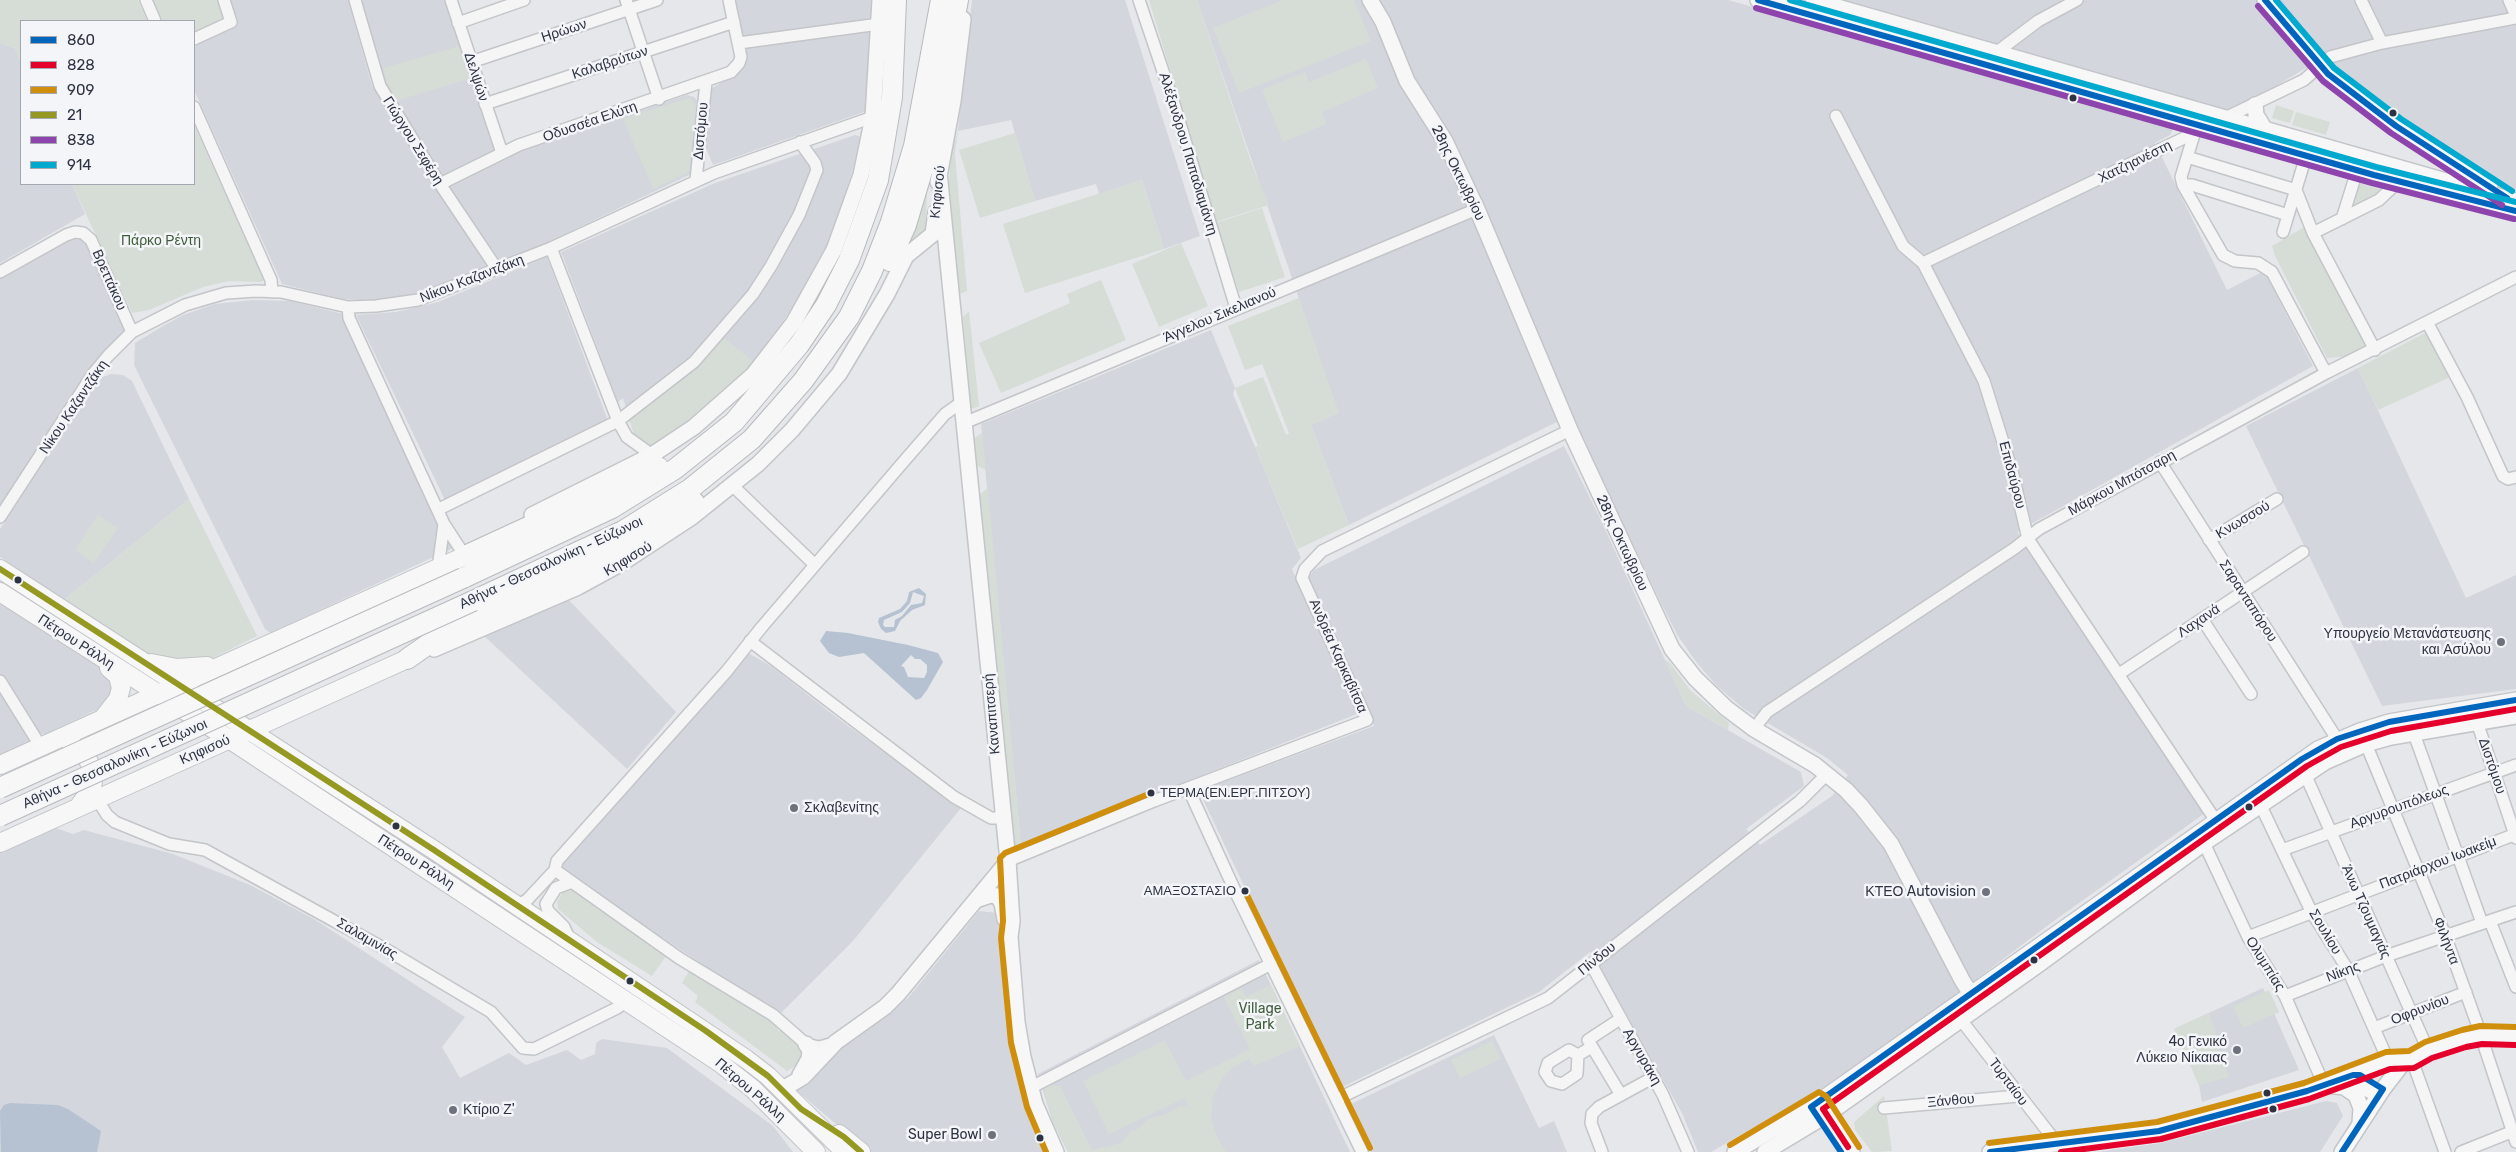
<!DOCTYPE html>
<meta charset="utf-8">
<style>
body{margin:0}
#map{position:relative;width:2516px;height:1152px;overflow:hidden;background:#e5e7ea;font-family:Rubik,sans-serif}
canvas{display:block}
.legend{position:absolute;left:20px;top:20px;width:175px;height:165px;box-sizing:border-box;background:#f4f5f8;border:1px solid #a4a7af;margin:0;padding:6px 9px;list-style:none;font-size:15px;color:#2d3342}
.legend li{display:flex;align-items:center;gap:10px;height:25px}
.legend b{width:25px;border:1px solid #a4a7af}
</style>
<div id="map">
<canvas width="2516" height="1152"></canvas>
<ul class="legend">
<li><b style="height:6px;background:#0065bd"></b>860</li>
<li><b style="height:6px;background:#e4002b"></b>828</li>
<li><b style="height:6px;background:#cf8f0d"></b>909</li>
<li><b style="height:6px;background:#969921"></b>21</li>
<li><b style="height:6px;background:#8e44ad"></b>838</li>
<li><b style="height:6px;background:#00a9ce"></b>914</li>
</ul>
</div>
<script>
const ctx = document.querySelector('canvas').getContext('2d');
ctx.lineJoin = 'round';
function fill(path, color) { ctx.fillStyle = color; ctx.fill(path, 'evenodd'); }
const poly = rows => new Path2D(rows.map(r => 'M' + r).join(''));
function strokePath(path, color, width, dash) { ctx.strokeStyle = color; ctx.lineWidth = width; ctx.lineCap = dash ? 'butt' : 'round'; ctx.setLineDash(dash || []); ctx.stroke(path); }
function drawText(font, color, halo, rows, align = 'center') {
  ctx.font = font + ' Rubik,sans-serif'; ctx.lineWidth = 5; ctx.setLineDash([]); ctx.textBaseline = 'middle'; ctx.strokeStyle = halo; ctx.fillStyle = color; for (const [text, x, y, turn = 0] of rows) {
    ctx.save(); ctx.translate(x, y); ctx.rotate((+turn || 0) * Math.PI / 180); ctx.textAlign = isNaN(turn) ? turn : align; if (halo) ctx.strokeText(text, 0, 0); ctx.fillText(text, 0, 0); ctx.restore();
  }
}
fill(poly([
 [227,0,348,0,372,86,487,263,485,267,416,294,374,301,342,299,282,284,194,90,194,45,236,26],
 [361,0,447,0,498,149,445,177,440,174,387,89],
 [734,0,875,0,873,21,743,40],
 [972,0,1125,0,1200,236,1164,249,1142,180,1099,194,1096,184,1035,201,1011,120,958,131],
 [1197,0,1728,0,2175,126,2170,135,2155,143,2227,290,2264,271,2313,366,2017,532,2205,813,2051,923,1864,1064,1711,1152,1698,1152,1682,1113,1590,952,1539,992,1340,1088,1199,791,1374,726,1307,579,1314,570,1564,446,1599,516,1686,706,1801,772,1804,786,1746,829,1760,845,1832,796,1848,775,1827,758,1744,709,1717,686,1697,663,1678,636,1661,603,1571,415,1349,525,1311,425,1338,413],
 [1839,0,2516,0,2516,194,2506,191,2331,66,2321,53,2309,66,2273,88,2228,110],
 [872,30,868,109,864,112,713,165,706,148,712,88,740,72,744,66,747,47],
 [0,43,15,48,21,62,21,184,72,184,85,214,0,263],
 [687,95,694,97,698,102,691,174,548,242,501,262,449,186,522,150],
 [855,135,859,136,860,139,853,169,833,231,822,256,791,310,749,367,634,434,623,398,618,402,561,252,715,183],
 [73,235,87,240,126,331,88,370,0,506,0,275],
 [547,257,608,421,445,500,356,315,396,312,438,302],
 [253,300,290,301,343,314,457,546,271,633,265,629,134,365,135,343,163,326,183,315,215,304],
 [1211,330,1235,388,1233,394,1301,558,1292,569,1357,714,1021,847,981,424],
 [2358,368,2466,598,2516,575,2516,689,2382,706,2246,426],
 [111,374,123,375,132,381,189,499,64,600,0,557,0,529,96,382,100,378],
 [566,597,676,712,627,769,483,635],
 [0,599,101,666,115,684,105,706,45,734,37,733,0,673],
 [748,653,771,666,836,717,961,808,853,941,779,1015,563,872,560,866],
 [0,688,34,740,0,755],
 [53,827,73,834,84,830,173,854,250,885,314,919,465,1017,442,1047,460,1078,509,1053,526,1065,567,1050,581,1060,595,1054,596,1043,602,1039,667,1048,773,1126,793,1152,0,1152,0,852],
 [979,911,998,913,1004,986,1023,1097,1048,1152,869,1152,796,1090,833,1052,908,998],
 [1259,960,1350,1152,1068,1152,1052,1120,1038,1074],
 [2263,988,2299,1070,2202,1102,2199,1085,2174,1029],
 [1494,1035,1539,1128,1554,1121,1567,1152,1371,1152,1349,1105],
 [2326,1101,2337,1103,2343,1116,2320,1152,2097,1152,2161,1143]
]), '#d4d6dd');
fill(poly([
 [0,0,138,0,147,21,21,21,21,62,15,48,0,43],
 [153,0,219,0,226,20,194,35,194,21,163,21],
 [1149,0,1197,0,1251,162,1269,205,1216,222],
 [1283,0,1354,0,1371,41,1239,93,1213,28],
 [460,46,471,78,396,101,388,88,383,68],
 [1366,59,1378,88,1322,112,1326,124,1283,142,1262,90,1305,72,1309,82],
 [688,98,692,99,696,106,689,172,653,189,623,119],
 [2276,105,2294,111,2290,123,2272,118],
 [2296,112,2330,122,2326,135,2292,125],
 [194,125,264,280,261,282,229,281,203,287,149,310,132,313,72,184,194,184],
 [958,131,955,154,967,291,959,294,948,195,951,155],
 [1015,133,1035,201,980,218,959,150],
 [1142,180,1164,249,1025,293,1003,224],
 [2353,181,2380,189,2377,194,2349,210],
 [927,187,926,231,920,238,906,244],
 [1262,208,1285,277,1239,292,1216,223],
 [2306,226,2370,346,2352,356,2327,358,2275,256,2272,246],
 [1181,243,1208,306,1159,327,1132,264],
 [1101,280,1126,340,1001,393,979,343,1070,303,1067,294],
 [1299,298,1339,413,1311,425,1349,525,1298,549,1255,447,1258,446,1235,388,1263,377,1286,435,1289,433,1262,364,1245,370,1228,326],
 [969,311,979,406,971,409,963,317],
 [2427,332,2450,377,2378,410,2358,368],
 [724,338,753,361,749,367,699,415,653,448,636,437,629,420,698,368],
 [982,433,986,470,976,465,973,439],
 [988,488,1021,847,1011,845,985,554,979,513,979,495],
 [189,499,257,636,211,659,156,659,64,600],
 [98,515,118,528,94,563,75,550],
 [1664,659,1670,663,1690,690,1729,723,1728,730,1686,706],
 [565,888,573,888,668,953,652,976,597,942,558,909,557,902],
 [691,968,755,1012,761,1014,774,1024,780,1032,780,1030,784,1031,803,1045,803,1054,797,1062,782,1036,798,1064,787,1071,695,1002,697,999,697,995,682,983],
 [1271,985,1300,1046,1254,1066,1249,1059,1232,1068,1222,1079,1213,1098,1211,1117,1217,1137,1226,1152,1068,1152,1052,1120,1044,1090,1049,1085,1060,1086,1092,1150,1122,1143,1130,1131,1136,1130,1148,1119,1164,1115,1181,1105,1188,1108,1185,1098,1109,1134,1083,1081,1165,1040,1186,1081,1250,1049,1224,997,1242,988,1246,997],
 [2269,990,2279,1012,2243,1028,2233,1006],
 [2209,1013,2221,1047,2218,1048,2229,1077,2199,1085,2174,1029],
 [1492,1041,1501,1059,1460,1078,1451,1060],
 [1884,1096,1892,1151,1872,1152,1855,1130,1854,1122]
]), '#d5ddd6');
fill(poly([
 [919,588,926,594,925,605,912,610,900,621,895,631,886,633,881,629,878,622,879,618,900,609,907,601,909,592],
 [913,592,924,596,922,603,911,605,902,616,895,620,894,627,885,627,883,625,884,620,902,612,910,603],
 [826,631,848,633,908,645,938,653,943,662,927,690,921,698,916,700,864,653,839,657,829,653,820,641],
 [911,655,915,659,920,659,927,665,927,672,924,678,908,677,904,667,901,666],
 [10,1103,58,1105,68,1109,101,1131,97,1152,1,1152,0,1111,4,1105]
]), '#b6c2d2');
const street = poly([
 [146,0,155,21],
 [355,0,380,86,440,184,497,269],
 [451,0,502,153],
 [626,0,659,99],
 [1139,0,1174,104,1236,308],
 [2361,0,2382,43],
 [2509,0,2516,16],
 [458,23,524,0],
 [194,39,231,22,224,0],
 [739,43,879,24],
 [1997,52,2038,21,2077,0],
 [471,62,657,0],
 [485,104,734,22],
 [194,107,271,280,272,292],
 [1836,116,1903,246,1923,263,1984,381,2012,471,2028,539,2216,821],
 [2223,119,2304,80,2330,57,2382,43,2516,18],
 [2196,128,2181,177,2183,185,2223,255,2235,261,2258,263,2272,272,2326,373],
 [2187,157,2296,190,2313,233,2375,350],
 [696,180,706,82],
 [440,184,519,145,731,72,739,63,741,57,729,0],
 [2183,185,2192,185,2288,215],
 [2342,219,2357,171],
 [2283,232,2306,156],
 [2313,233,2379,200,2398,182],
 [551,248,618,421,627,437,652,455],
 [1923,263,2184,138,2197,126,2203,124],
 [0,272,66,235,75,232,83,233,91,240,132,332],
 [348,307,349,318,444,524,465,556],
 [2427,322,2467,397,2503,476,2508,479,2516,477],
 [964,423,1477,209],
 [2160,462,2337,739],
 [733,486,815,565],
 [439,509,618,421,694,362,753,294,771,266,799,215,817,170,815,163,800,142],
 [0,517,93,374,108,356,132,332,185,305,226,293,256,291,281,292,348,307,376,306,418,300,551,248,714,173,873,117],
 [2209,540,2277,499],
 [438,568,444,524],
 [2202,619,2251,694],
 [750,641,954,797,991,818,1002,818],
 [2119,674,2303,552],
 [0,681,41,747],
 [2477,722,2516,838],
 [1754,729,1767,712,2015,548,2039,529,2326,373,2516,277],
 [2413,731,2482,923],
 [2366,744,2445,935,2476,1021,2516,1142],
 [2305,774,2428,1050],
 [1188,788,1237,895,1362,1152],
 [97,799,107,815,115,822,169,844,205,850,387,950,491,1012,523,1048,534,1049,617,1008,627,1001],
 [2260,804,2311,911,2348,970,2388,1060],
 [2204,843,2248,937,2285,996,2324,1085],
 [2282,850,2516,765],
 [1008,861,1154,801,1367,720,1302,578,1305,569,1322,551,1570,430],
 [555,870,679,958,773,1015,806,1044,819,1047,834,1043],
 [516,906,527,900,555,870,557,861,726,672,761,628,905,460,945,414,962,402],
 [2490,921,2516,987],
 [2248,937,2516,834],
 [569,938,564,927,548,911,546,904,556,888,572,882],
 [1591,964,1663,1095,1688,1152],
 [2285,996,2386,956,2516,912],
 [1620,1019,1588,1040,1621,1095],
 [1961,1020,2056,1142],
 [2374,1028,2466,992],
 [1578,1055,1577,1074,1562,1084,1551,1081,1545,1072,1548,1063,1569,1050,1578,1055,1592,1047],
 [2412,1060,2445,1152],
 [1030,1088,1271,964],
 [1337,1099,1548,998,1800,801,1827,774],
 [1884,1108,2018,1096],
 [1602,1152,1591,1123,1592,1114,1599,1107,1654,1077],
 [2461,1152,2516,1130]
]);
const secondary = poly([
 [1370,0,1383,22,1407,81,1445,141,1477,209,1570,430,1672,649,1695,678,1726,708,1754,729,1815,765,1846,790,1861,806,1891,844,1962,980,1979,1007],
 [1758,0,2374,175,2516,211],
 [1813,0,2516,201],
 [2265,0,2328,74,2396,126,2490,188],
 [2255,105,2256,115,2264,128],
 [939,172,1008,861,1012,921,1010,937,1017,1022,1023,1057,1035,1104,1056,1152],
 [938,182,953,101,963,19],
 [532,515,652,455,694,427,753,375,794,322,834,250,861,175,873,117,880,0],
 [434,649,578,587,622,563,692,517,758,464,792,430,839,374,887,294,906,256,933,234,936,212],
 [976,900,991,895,997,896,1002,903,1005,919],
 [800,1075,809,1059,810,1050,806,1044],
 [2341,1084,2354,1082,2379,1095],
 [2326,1085,2344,1087,2356,1095,2361,1108,2360,1123],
 [781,1090,803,1077,836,1042,885,1007,898,994,1008,861],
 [1823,1107,1852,1152],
 [1735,1152,1811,1107,2318,749,2360,731,2389,722,2516,700],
 [1765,1152,1828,1114,2038,965,2204,843,2325,762,2366,744,2391,737,2516,716],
 [1990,1152,2159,1131,2307,1091,2388,1060,2412,1060,2428,1050,2464,1039,2481,1035,2516,1036],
 [2342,1152,2383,1089,2406,1059]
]);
const primary = poly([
 [0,569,434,850,746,1059,768,1076,845,1152],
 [0,592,229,739,720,1063,753,1089,816,1152],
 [151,663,177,668,207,666],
 [104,717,118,699,121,688,118,676,109,668],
 [71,744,86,755,94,774,92,788,79,806],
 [0,765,465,556],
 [0,843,407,659],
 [839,1134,861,1152]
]);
const highway = poly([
 [890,261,906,225,932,138,958,0],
 [465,556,658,467],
 [463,578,612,508,675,469,734,422,799,345,826,305,849,260,878,180,892,97,896,0],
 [473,601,623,531,690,489,752,439,803,381,849,317,872,271,891,222,914,146,941,0],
 [407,659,440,636,609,557,652,532,694,502]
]);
strokePath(street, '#c3c5c8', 14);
strokePath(secondary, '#c3c5c8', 18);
strokePath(primary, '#c2c4c7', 20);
strokePath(highway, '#b8babe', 22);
strokePath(street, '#f5f5f6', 11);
strokePath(secondary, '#f7f7f8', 15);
strokePath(primary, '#f7f7f8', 18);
strokePath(highway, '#f7f7f8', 20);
const highwayBridge = poly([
 [0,788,463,578],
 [0,816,473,601]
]);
strokePath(highwayBridge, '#b8babe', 22, []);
strokePath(highwayBridge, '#f7f7f8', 20);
strokePath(poly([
 [1758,0,2374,175,2516,211],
 [2265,0,2328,74,2396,126,2507,198],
 [1841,1152,1811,1107,2302,759,2337,739,2389,722,2516,700],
 [1990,1152,2159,1131,2307,1091,2353,1075,2360,1075,2383,1089,2342,1152]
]), '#0065bd', 6);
strokePath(poly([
 [1848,1147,1823,1109,2307,766,2341,747,2391,731,2516,709],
 [2061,1152,2161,1139,2309,1099,2390,1069,2414,1068,2432,1058,2466,1047,2482,1044,2516,1045]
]), '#e4002b', 6);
strokePath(poly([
 [1245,891,1370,1148],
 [1989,1143,2157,1122,2304,1083,2386,1052,2409,1051,2425,1042,2462,1030,2480,1026,2516,1027],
 [1730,1145,1819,1092,1826,1096,1859,1147],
 [1046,1152,1027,1107,1011,1043,1001,938,1003,921,1000,858,1005,853,1151,793]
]), '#cf8f0d', 6);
strokePath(poly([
 [0,569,434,850,706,1031,768,1076,801,1109,844,1137,861,1152]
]), '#969921', 6);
strokePath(poly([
 [2258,6,2323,81,2391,133,2502,205],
 [1756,8,2372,183,2514,219]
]), '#8e44ad', 6);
strokePath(poly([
 [1790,0,2376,167,2516,202],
 [2276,0,2334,68,2401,119,2512,191]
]), '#00a9ce', 6);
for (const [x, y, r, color] of [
 [2073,98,4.5,"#2d3342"],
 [2393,113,4.5,"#2d3342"],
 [18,580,4.5,"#2d3342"],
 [2501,642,5,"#6d727d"],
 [1151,793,4.5,"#2d3342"],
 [2249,807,4.5,"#2d3342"],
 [794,808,5,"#6d727d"],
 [396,826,4.5,"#2d3342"],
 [1245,891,4.5,"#2d3342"],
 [1986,892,5,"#6d727d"],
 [2034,960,4.5,"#2d3342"],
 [630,981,4.5,"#2d3342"],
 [2237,1050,5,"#6d727d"],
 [2267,1093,4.5,"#2d3342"],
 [2273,1109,4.5,"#2d3342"],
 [453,1110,5,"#6d727d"],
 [992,1135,5,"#6d727d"],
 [1040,1138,4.5,"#2d3342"]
]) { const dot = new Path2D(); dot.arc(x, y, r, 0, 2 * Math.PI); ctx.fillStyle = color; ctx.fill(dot); strokePath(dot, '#f4f5f8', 2); }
drawText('13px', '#2d3342', '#f4f5f8', [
 ["ΤΕΡΜΑ(ΕΝ.ΕΡΓ.ΠΙΤΣΟΥ)",1160,793],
 ["ΑΜΑΞΟΣΤΑΣΙΟ",1236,891,"right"]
], 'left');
drawText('14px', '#2d3342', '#f4f5f8', [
 ["Ηρώων",564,31,-18],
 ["Καλαβρύτων",610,63,-18],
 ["Δελψών",476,77,72],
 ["Οδυσσέα Ελύτη",590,122,-19],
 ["Διστόμου",701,131,-85],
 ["Γιώργου Σεφέρη",413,141,58],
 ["Αλέξανδρου Παπαδιαμάντη",1188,154,73],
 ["Χατζηανέστη",2135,162,-26],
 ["28ης Οκτωβρίου",1458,173,64],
 ["Κηφισού",938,192,-84],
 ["Νίκου Καζαντζάκη",472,279,-21],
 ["Βρεττάκου",109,280,66],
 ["Άγγελου Σικελιανού",1220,315,-23],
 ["Νίκου Καζαντζάκη",74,407,-56],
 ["Επιδαύρου",2012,475,75],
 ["Μάρκου Μπότσαρη",2122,483,-29],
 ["Κνωσσού",2243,520,-31],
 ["28ης Οκτωβρίου",1622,543,65],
 ["Κηφισού",628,559,-31],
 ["Αθήνα - Θεσσαλονίκη - Εύζωνοι",551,563,-25],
 ["Σαρανταπόρου",2248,601,57],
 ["Λαχανά",2199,621,-34],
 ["Πέτρου Ράλλη",76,642,33],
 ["Ανδρέα Καρκαβίτσα",1338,656,66],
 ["Καναπιτσερή",992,714,-95],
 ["Κηφισού",205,750,-24],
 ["Αθήνα - Θεσσαλονίκη - Εύζωνοι",115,764,-24],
 ["Διστόμου",2492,766,71],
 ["Αργυρουπόλεως",2399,807,-20],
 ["Πέτρου Ράλλη",416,862,33],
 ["Πατριάρχου Ιωακείμ",2438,863,-21],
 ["Άνω Τζουμαγιάς",2366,912,66],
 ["Σουλίου",2325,932,59],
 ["Σαλαμινίας",367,939,30],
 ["Φιλήντα",2446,941,69],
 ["Πίνδου",1597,959,-39],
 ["Ολυμπίας",2265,964,58],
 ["Νίκης",2343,972,-21],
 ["Οφρυνίου",2420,1010,-21],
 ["Αργυράκη",1642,1057,60],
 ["Τυρταίου",2008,1082,53],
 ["Πέτρου Ράλλη",750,1090,41],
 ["Ξάνθου",1951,1101,-5]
]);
drawText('14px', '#3f5d3b', '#f4f5f8', [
 ["Πάρκο Ρέντη",161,241],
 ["Village",1260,1009],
 ["Park",1260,1025]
]);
drawText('14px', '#2d3342', '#f4f5f8', [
 ["Υπουργείο Μετανάστευσης",2491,634],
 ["και Ασύλου",2491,650],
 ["Σκλαβενίτης",804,808,"left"],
 ["ΚΤΕΟ Autovision",1976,892],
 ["4ο Γενικό",2227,1042],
 ["Λύκειο Νίκαιας",2227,1058],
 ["Κτίριο Ζ'",463,1110,"left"],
 ["Super Bowl",982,1135]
], 'right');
</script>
